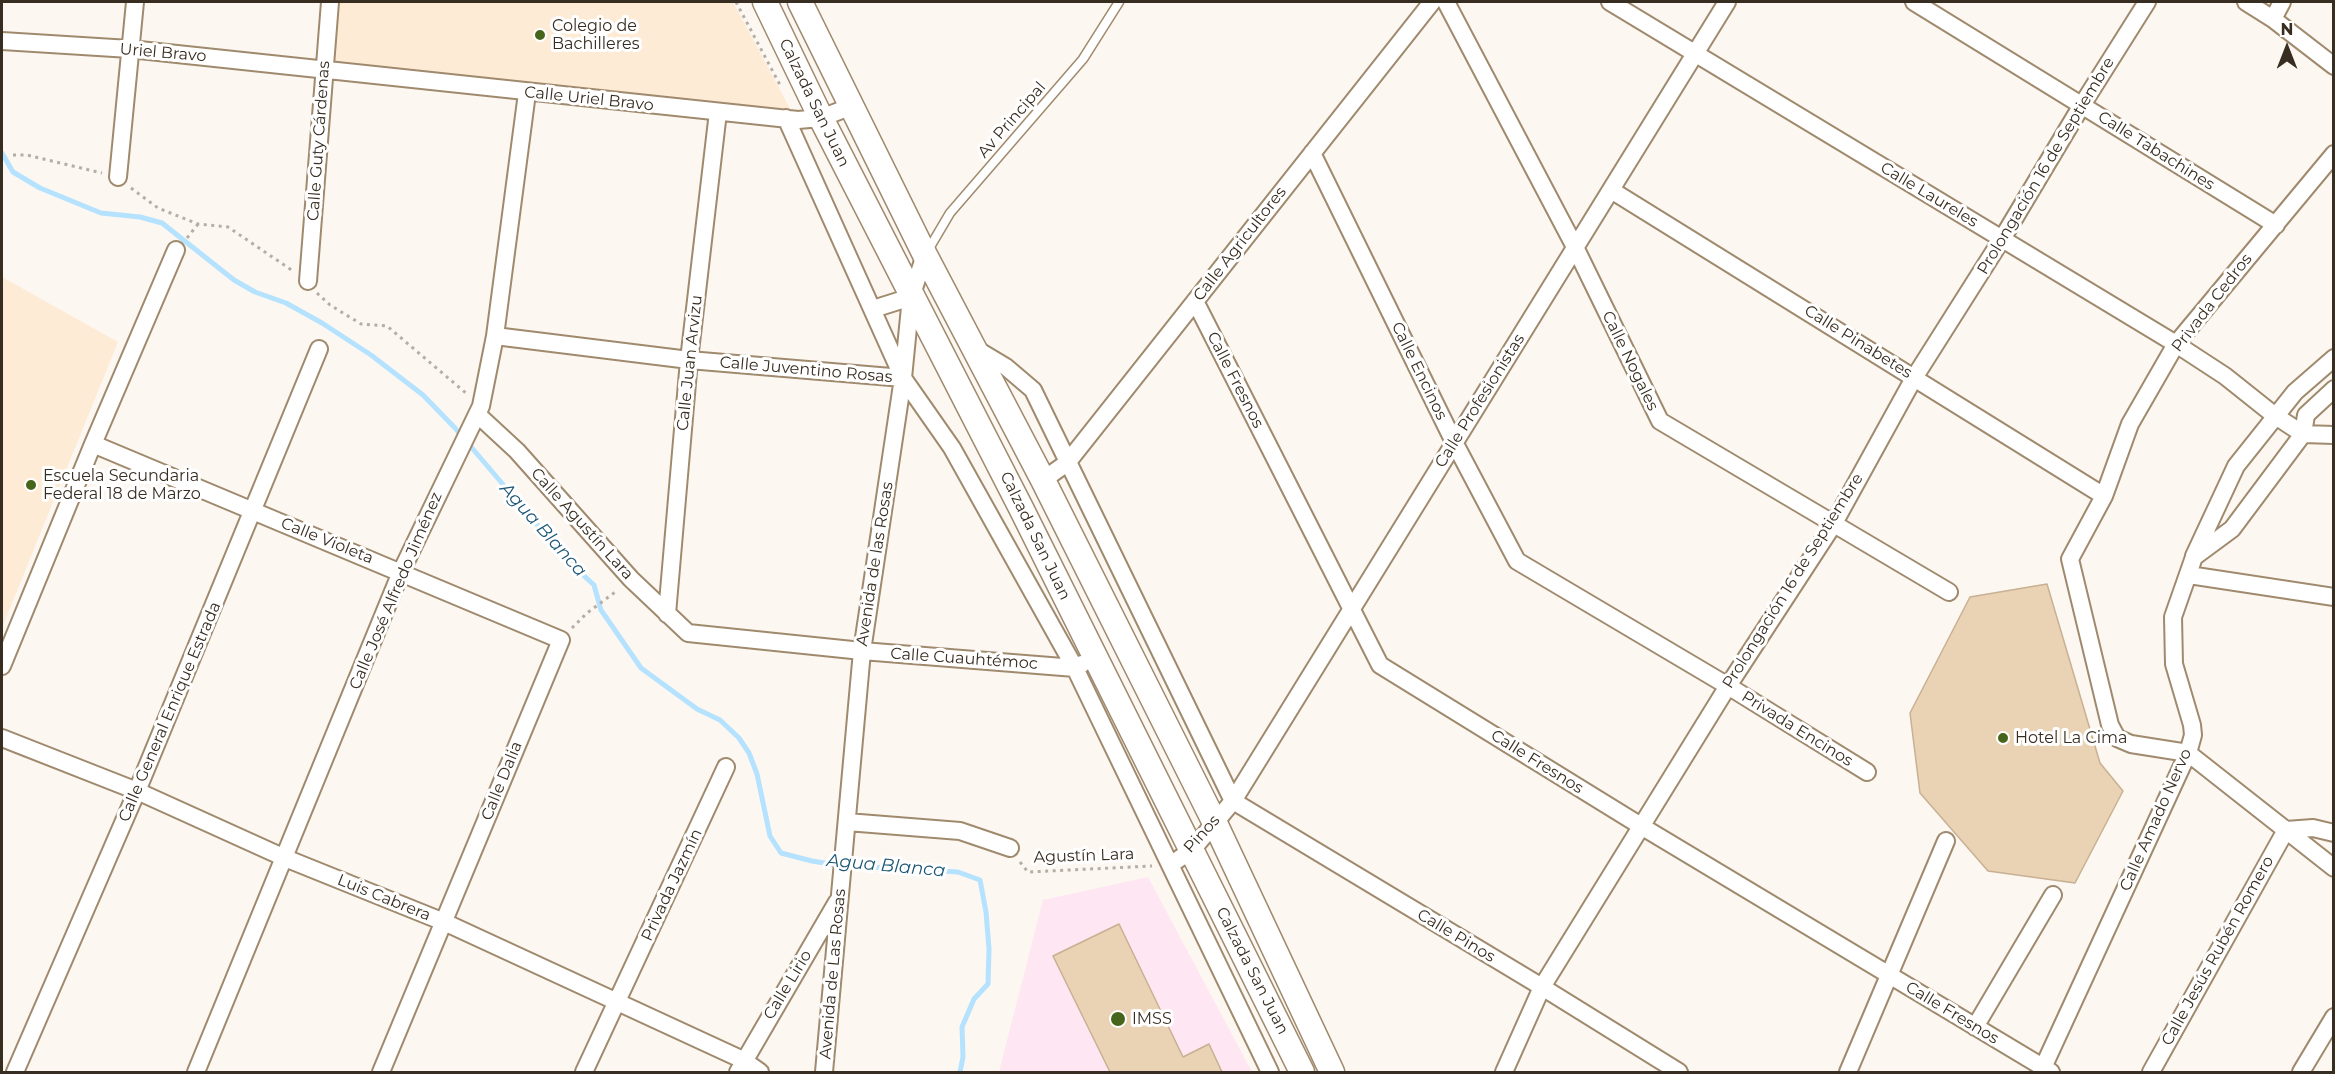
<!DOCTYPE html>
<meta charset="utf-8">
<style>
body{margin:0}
#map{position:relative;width:2335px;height:1074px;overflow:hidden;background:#fcf7f1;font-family:Montserrat,sans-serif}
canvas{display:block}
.frame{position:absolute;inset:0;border:3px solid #372d21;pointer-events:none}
.north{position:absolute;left:2257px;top:18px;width:60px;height:60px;-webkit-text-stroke:4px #fff;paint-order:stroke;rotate:0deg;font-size:16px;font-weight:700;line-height:24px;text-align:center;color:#372d21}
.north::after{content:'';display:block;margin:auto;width:21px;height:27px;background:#372d21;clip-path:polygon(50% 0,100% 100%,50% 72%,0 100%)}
</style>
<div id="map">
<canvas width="2335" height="1074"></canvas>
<div class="frame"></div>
<div class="north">N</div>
</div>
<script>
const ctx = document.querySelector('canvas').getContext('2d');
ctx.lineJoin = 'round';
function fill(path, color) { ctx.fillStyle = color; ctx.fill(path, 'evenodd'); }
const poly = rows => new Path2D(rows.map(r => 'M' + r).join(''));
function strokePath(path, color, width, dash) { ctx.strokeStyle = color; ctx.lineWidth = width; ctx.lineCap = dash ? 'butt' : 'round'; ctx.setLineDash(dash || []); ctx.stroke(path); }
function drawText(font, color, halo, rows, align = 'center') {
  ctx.font = font + ' Montserrat,sans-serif'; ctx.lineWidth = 6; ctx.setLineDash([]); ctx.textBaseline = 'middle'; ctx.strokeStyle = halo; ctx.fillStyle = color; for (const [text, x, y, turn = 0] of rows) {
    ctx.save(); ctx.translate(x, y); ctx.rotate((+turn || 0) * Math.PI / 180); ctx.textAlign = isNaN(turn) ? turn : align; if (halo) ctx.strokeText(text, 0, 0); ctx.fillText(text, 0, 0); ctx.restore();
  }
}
fill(poly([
 [332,2,733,2,794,116,325,68],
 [2,277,118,342,2,628]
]), '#feebd6');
fill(poly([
 [1148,877,1252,1072,999,1072,1043,900]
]), '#fee6f2');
strokePath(poly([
 [2,153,13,172,40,188,101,213,140,217,162,223,234,280,255,292,286,303,322,323,371,355,423,395,455,428,569,562,594,585,601,610,641,668,697,709,720,720,739,738,749,753,757,774,770,836,781,853,812,861,837,865,958,872,980,880,986,912,989,949,988,984,974,999,962,1027,963,1057,960,1072]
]), '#b5e2fe', 5);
const building = poly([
 [2047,584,2100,763,2123,791,2075,883,1988,871,1920,793,1910,713,1970,597,2047,584],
 [1119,924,1183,1057,1209,1044,1222,1072,1110,1072,1053,956,1119,924]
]);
fill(building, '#ead2b4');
strokePath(building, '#c8b093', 1.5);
const service = poly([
 [927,252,950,213,1083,59,1119,2]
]);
const minor = poly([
 [1446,2,1575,247,1660,421,1949,592],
 [1610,2,2176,344,2225,376,2274,415,2303,434,2334,435],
 [1914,2,2276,225],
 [2246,2,2273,19,2334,66],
 [2273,19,2282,2],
 [2,41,130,49,798,120,821,118,852,106],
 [786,118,903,378,952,448,1075,668,1270,1072],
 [1312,153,1454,442,1517,561,1728,686,1867,772],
 [2334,154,2176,344,2130,424,2104,496,2070,559,2110,725,2117,738,2131,744,2188,753,2334,868],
 [118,177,135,2],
 [1611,190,2104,496],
 [308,281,330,2],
 [1195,301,1380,665,1641,826,2051,1072],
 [873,309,911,297],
 [495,336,689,360,903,378],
 [976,349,1006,367,1033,390,1233,801],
 [477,414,517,451,631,579,688,633,862,651,1075,668,1082,664],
 [93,444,561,640,381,1072],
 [1043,480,1067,463,1432,2],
 [2194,556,2236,466,2295,392,2334,358],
 [2189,575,2334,597],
 [667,614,689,360,718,112],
 [2,666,93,444,176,250],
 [2,738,137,791,285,858,444,922,743,1060,760,1072],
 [1233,801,1542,987,1679,1072],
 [847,822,960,831,1010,848],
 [1170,865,1192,850,1233,801,1727,2],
 [1975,1027,2053,895],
 [15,1072,137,791,319,349],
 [196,1072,401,572,481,406,495,336,527,93],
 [584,1072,726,767],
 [738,1072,837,902],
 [824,1072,862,651,903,378,911,297,925,255],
 [1504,1072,1542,987,1728,686,1833,525,1914,378,2002,239,2082,105,2147,2],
 [1848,1072,1946,841],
 [2041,1072,2188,753,2193,735,2192,725,2174,664,2173,617,2194,557,2232,529,2303,434,2306,415,2334,389],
 [2151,1072,2286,830,2313,828,2334,833],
 [2301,1072,2334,1017]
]);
const secondary = poly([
 [765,2,821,118,1021,508,1302,1072],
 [800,2,925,255,1043,480,1214,821,1332,1072]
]);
strokePath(service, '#a08a6e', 11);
strokePath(minor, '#a08a6e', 20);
strokePath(secondary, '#a08a6e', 27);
strokePath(poly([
 [736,2,780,85],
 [13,155,27,155,102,173],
 [131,188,158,208,198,224,228,227,293,271],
 [187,238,198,224],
 [317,293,330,305,361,324,387,326,467,394],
 [572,628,587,613,618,590],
 [1020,862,1028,872,1152,866]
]), '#b5aea6', 3, [3, 4.5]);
strokePath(service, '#fff', 8);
strokePath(minor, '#fff', 16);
strokePath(secondary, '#fff', 24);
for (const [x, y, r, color] of [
 [540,35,6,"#46651b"],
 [31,485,6,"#46651b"],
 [2003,738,6,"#46651b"],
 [1118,1019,8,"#46651b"]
]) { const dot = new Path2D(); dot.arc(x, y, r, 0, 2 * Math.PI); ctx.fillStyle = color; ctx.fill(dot); strokePath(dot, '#fff', 2); }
drawText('16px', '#372d21', '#fff', [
 ["Colegio de",552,26],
 ["Bachilleres",552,44],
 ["Escuela Secundaria",43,476],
 ["Federal 18 de Marzo",43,494],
 ["Hotel La Cima",2015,738],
 ["IMSS",1132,1019]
], 'left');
drawText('16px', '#372d21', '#fff', [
 ["Uriel Bravo",163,53,5],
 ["Calle Uriel Bravo",589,99,6],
 ["Calzada San Juan",814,103,64],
 ["Av Principal",1012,120,-49],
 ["Calle Guty Cárdenas",319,141,-86],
 ["Calle Tabachines",2156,151,32],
 ["Prolongación 16 de Septiembre",2046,166,-59],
 ["Calle Laureles",1929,195,31],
 ["Calle Agricultores",1240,244,-52],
 ["Privada Cedros",2212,303,-52],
 ["Calle Pinabetes",1858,342,32],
 ["Calle Nogales",1630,361,64],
 ["Calle Juan Arvizu",690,363,-84],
 ["Calle Juventino Rosas",806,370,5],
 ["Calle Encinos",1419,371,64],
 ["Calle Fresnos",1235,380,63],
 ["Calle Profesionistas",1480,401,-58],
 ["Calle Agustín Lara",582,524,48],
 ["Calzada San Juan",1035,536,64],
 ["Calle Violeta",327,541,22],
 ["Avenida de las Rosas",875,564,-81],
 ["Prolongación 16 de Septiembre",1793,581,-58],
 ["Calle José Alfredo Jiménez",396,591,-67],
 ["Calle Cuauhtémoc",964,659,4],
 ["Calle General Enrique Estrada",170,712,-67],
 ["Privada Encinos",1797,729,32],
 ["Calle Fresnos",1537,762,32],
 ["Calle Dalia",502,781,-68],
 ["Calle Amado Nervo",2156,820,-66],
 ["Pinos",1202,834,-48],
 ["Agustín Lara",1084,856,-2],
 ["Privada Jazmín",672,885,-65],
 ["Luis Cabrera",384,898,22],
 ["Calle Pinos",1456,936,31],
 ["Calle Jesús Rubén Romero",2218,951,-61],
 ["Calzada San Juan",1252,971,63],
 ["Avenida de Las Rosas",833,974,-85],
 ["Calle Lirio",788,985,-59],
 ["Calle Fresnos",1952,1013,31]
]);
drawText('italic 18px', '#1c5676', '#fff', [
 ["Agua Blanca",543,530,48],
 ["Agua Blanca",886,866,5]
]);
</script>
